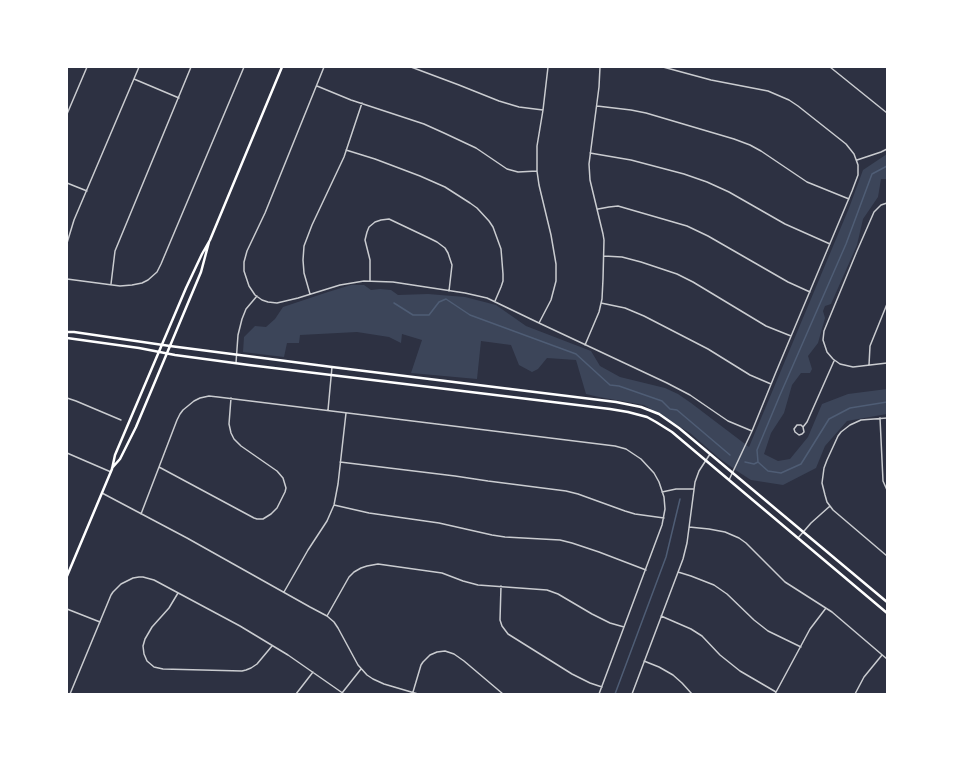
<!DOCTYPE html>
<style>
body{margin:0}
#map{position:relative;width:954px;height:761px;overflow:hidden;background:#2d3142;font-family:"Times New Roman",serif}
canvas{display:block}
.frame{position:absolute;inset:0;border:68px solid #fff;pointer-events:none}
</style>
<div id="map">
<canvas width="954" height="761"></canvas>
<div class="frame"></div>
</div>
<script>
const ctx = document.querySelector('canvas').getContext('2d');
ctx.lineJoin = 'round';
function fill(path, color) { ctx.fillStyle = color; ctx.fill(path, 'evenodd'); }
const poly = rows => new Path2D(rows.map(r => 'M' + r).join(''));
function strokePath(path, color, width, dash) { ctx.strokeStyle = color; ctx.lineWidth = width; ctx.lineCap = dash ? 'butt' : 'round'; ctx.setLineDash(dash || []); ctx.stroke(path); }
fill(poly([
 [887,154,887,179,881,179,878,197,863,219,857,245,831,304,825,306,823,311,825,318,818,343,808,356,812,369,810,373,801,373,792,385,784,413,771,433,764,454,778,461,790,459,808,437,822,404,848,394,887,389,887,414,847,421,825,446,816,468,783,485,751,480,737,471,719,458,690,433,644,405,599,397,586,394,576,360,547,358,538,369,532,372,519,365,511,345,481,341,477,379,411,373,422,340,402,334,401,343,389,337,357,332,300,335,299,343,287,343,284,357,243,352,244,337,255,326,266,327,275,319,283,307,328,292,351,285,364,285,371,290,380,289,391,290,398,295,428,294,465,297,496,305,526,326,591,351,600,366,620,377,665,388,678,394,691,403,749,447,849,208,863,170]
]), '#3c4559');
strokePath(poly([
 [887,166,872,174,846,244,780,395,757,450,758,462,768,471,781,473,801,464,829,419,850,408,887,402],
 [394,303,413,315,429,315,439,302,446,299,470,315,576,354,610,385,619,386,662,401,670,409,677,410,730,455],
 [745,462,754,464,758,462],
 [615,694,666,557,680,499]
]), '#4f5d75', 1.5);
strokePath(poly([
 [324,67,265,213,247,251,244,262,244,271,249,286,255,295,262,300,268,302,277,303,298,298,340,285,364,281,393,282,465,293,487,298,539,323,667,383,690,395,728,421,752,431],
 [411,67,459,85,499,101,519,107,543,110],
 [663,67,711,80,768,91,789,100,798,106,846,144,854,154,858,165,858,175,852,191,776,372,752,431,729,480],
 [830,67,887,113],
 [134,79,179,98],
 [317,86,351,100,424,124,444,133,476,148,507,169,518,172,537,171],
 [597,106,631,110,646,113,734,139,750,145,761,151,807,182,849,199],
 [67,114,87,67],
 [346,150,375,159,420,176,445,187,470,203,477,208,489,221,493,227,501,249,503,274,503,281,501,287,495,301],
 [590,153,631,160,684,174,707,182,729,192,785,224,830,244],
 [857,160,881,152,887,149],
 [67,183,87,191],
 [887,203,881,205,874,212,857,251,824,331,823,340,827,352,833,359,840,364,853,367,887,363],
 [598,209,609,207,618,206,687,226,708,236,788,282,810,292],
 [67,243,74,220,139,67],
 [604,256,622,257,641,262,677,274,693,282,766,326,791,336],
 [67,279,120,286,132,285,142,283,148,280,157,272,161,264,244,67],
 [370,280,370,260,365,240,367,232,369,227,375,222,381,220,389,219,429,238,437,242,445,248,448,253,452,265,449,291],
 [111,284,115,251,191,67],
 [310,294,304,273,303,260,304,246,312,225,344,157,362,103],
 [601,303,625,308,644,316,708,349,750,375,771,384],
 [539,323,551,300,556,281,556,264,551,235,539,185,537,171,537,146,543,110,548,67],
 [585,345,599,312,602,299,603,279,604,240,603,234,590,180,589,164,599,87,600,67],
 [236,363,238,335,242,319,246,309,257,296],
 [869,365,870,346,887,304],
 [67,398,76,401,121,420],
 [328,410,332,367],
 [880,418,883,481,887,490],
 [887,418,861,420,850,425,841,432,838,436,827,460,824,468,822,483,825,495,827,502,833,510,887,556],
 [803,427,801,425,797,425,794,429,795,432,799,435,802,434,804,432,803,427,807,422,834,361],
 [67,453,111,472],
 [340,462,455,476,488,481,566,491,578,494,625,511,635,514,664,518],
 [159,467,254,518,257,519,263,519,271,514,277,508,285,492,286,488,283,478,277,471,241,446,234,439,231,433,229,424,231,398],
 [662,492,676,489,694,489],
 [102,493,187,538,310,607,327,616,334,622,338,628,358,665,367,675,373,679,384,684,418,694],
 [334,505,369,513,439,523,492,535,505,537,560,540,572,543,599,552,646,570],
 [141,514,177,420,180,414,183,410,194,401,200,398,209,396,218,397,615,446,626,449,641,459,654,473,659,482,664,497,665,509,662,525,599,694],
 [689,527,709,529,725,532,739,538,746,543,785,582,832,612,887,659],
 [798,538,811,523,830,506],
 [678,572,691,576,714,585,727,594,754,620,768,631,801,647],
 [501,586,500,620,502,626,508,634,572,674,590,683,602,687],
 [284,592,308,550,327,521,334,505,338,484,346,413],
 [178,593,169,608,152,627,145,639,143,646,144,654,147,661,154,667,163,669,242,671,246,670,251,668,257,664,272,646],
 [67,609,100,622],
 [327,616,349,577,354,572,361,568,367,566,378,564,442,573,463,581,478,585,547,590,558,594,592,614,610,623,624,627],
 [661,616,691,629,702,636,720,655,740,671,776,692],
 [644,661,659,667,673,675,682,683,692,694],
 [413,692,421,665,423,662,430,655,437,652,445,651,454,654,464,661,503,694],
 [342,693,361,669],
 [70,694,111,595,113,592,121,584,133,578,139,577,143,577,154,580,240,626,288,655,344,694],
 [296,694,313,672],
 [632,694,683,559,687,543,695,482,699,471,710,454],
 [775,694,810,629,826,608],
 [855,694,864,677,882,655]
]), '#caccd0', 1.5);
strokePath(poly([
 [112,468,120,459,136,427,201,272,209,242],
 [67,576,112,469,115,455,186,288,202,254,210,240,282,67]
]), '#fff', 2.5);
strokePath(poly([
 [67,332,74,332,170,346,332,367,616,402,641,407,659,414,679,428,887,602],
 [67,338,139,348,175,355,249,365,610,409,628,412,647,417,656,422,672,432,887,613]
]), '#fff', 2.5);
</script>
